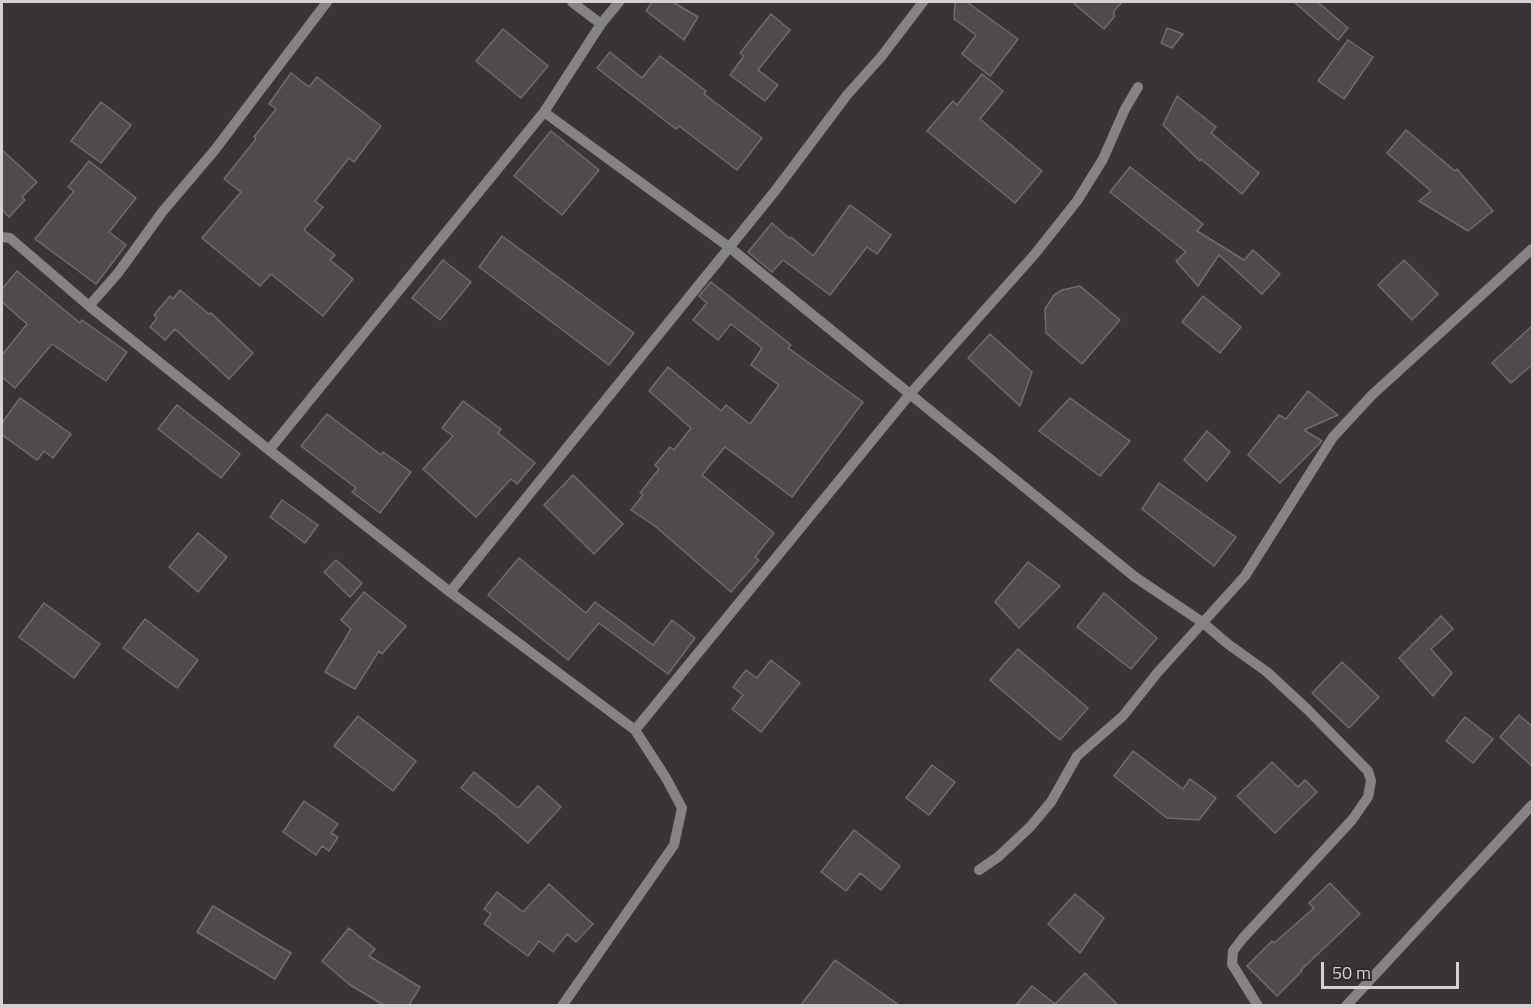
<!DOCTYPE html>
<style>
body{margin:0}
#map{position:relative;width:1534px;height:1007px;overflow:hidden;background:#3a3439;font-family:"Titillium Web",sans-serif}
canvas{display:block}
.frame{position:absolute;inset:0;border:3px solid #d5d0d3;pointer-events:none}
.scale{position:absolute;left:1321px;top:962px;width:138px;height:27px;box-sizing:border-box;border:3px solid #d5d0d3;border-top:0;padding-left:8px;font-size:18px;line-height:21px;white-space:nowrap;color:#d5d0d3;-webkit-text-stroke:4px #302a2e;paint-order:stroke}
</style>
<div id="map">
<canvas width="1534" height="1007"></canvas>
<div class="frame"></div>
<div class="scale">50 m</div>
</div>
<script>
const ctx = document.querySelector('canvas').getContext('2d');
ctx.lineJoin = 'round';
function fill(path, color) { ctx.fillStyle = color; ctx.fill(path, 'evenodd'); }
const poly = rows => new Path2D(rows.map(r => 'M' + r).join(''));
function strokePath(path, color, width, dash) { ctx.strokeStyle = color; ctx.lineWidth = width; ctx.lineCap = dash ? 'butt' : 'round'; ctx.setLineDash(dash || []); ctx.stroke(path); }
const building = poly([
 [652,2,673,2,698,17,684,40,646,11,652,2],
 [955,2,967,2,1018,39,990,76,962,54,976,35,954,19,955,2],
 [1072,2,1122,2,1114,11,1114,17,1104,29,1072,2],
 [1294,2,1318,2,1348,28,1338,40,1294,2],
 [771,14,790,30,758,70,778,85,765,101,730,75,744,56,740,53,771,14],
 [1167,28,1183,34,1172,48,1161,43,1167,28],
 [503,29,548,66,521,98,476,61,503,29],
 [1348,40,1373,57,1344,99,1318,81,1348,40],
 [610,52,642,78,660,56,706,91,704,94,762,138,737,170,679,126,676,129,597,68,610,52],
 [291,73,309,87,317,77,381,126,354,162,349,158,315,201,323,207,304,230,335,255,330,260,353,279,323,316,271,274,260,286,202,238,241,192,224,179,256,139,254,137,276,109,269,104,291,73],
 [982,74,1003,91,980,119,1042,171,1015,203,927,131,953,101,957,105,982,74],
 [1177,96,1216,127,1211,133,1259,173,1242,194,1201,159,1200,161,1163,125,1177,96],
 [101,102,131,125,101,163,71,141,101,102],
 [1406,130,1455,171,1457,169,1493,211,1468,231,1419,201,1431,191,1387,153,1406,130],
 [551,131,599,170,562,215,514,176,551,131],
 [2,150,37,182,22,197,25,200,9,217,2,210,2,150],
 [89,161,136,198,109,232,126,245,96,284,35,239,74,191,68,187,89,161],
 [1130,167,1203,224,1197,231,1244,260,1253,250,1280,274,1262,294,1219,255,1198,286,1176,261,1186,252,1110,192,1130,167],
 [850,205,891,235,877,254,867,247,830,295,783,260,772,272,748,252,772,223,790,239,791,237,813,256,850,205],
 [502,236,634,333,609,365,479,267,502,236],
 [443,260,471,282,440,320,412,298,443,260],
 [1404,260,1438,294,1412,320,1378,285,1404,260],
 [17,271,80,323,82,320,127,352,106,381,52,344,15,388,2,377,2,355,27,324,2,302,2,289,17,271],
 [711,282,791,345,788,348,863,402,792,497,725,447,702,475,774,533,755,557,759,560,731,592,655,526,631,510,643,495,640,493,659,469,655,465,670,447,674,450,691,428,649,391,668,367,721,411,726,405,750,424,779,385,751,365,762,348,731,324,718,340,693,320,707,303,699,296,711,282],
 [1080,286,1120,320,1082,364,1046,333,1045,309,1054,295,1062,290,1080,286],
 [180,290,209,314,211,313,253,353,229,379,175,329,165,340,150,327,157,318,154,315,170,296,173,299,180,290],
 [1203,296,1241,327,1220,353,1182,322,1203,296],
 [1533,325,1533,364,1511,383,1492,363,1533,325],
 [990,334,1032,372,1020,406,968,358,990,334],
 [1308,391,1338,415,1304,430,1322,441,1280,483,1248,455,1279,415,1286,419,1308,391],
 [20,398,71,434,53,458,44,451,37,460,2,435,2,423,20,398],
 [1070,398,1130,441,1100,476,1039,431,1070,398],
 [463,401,501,429,498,433,535,463,517,484,511,479,476,517,423,469,453,436,442,428,463,401],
 [177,405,240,454,221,478,158,429,177,405],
 [327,414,381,455,383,452,411,472,380,513,352,492,356,488,301,446,327,414],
 [1207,431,1230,452,1207,481,1184,460,1207,431],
 [573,475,623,524,594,554,544,505,573,475],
 [1159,483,1236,537,1214,566,1142,509,1159,483],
 [282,500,318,525,305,543,270,517,282,500],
 [198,533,227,557,198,592,169,567,198,533],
 [519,558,586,613,595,602,653,645,672,620,695,638,668,674,599,623,568,660,488,595,519,558],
 [336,560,362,583,350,597,324,572,336,560],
 [1028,562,1060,586,1019,628,995,602,1028,562],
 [364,592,406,626,382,654,379,651,355,689,325,672,351,629,341,620,364,592],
 [1104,593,1157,638,1131,669,1077,627,1104,593],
 [44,603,100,644,74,678,19,637,44,603],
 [1441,616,1453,629,1431,649,1452,673,1433,696,1399,658,1441,616],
 [145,619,198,660,177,688,123,648,145,619],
 [1018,649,1088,708,1060,740,990,680,1018,649],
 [771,660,800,683,761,732,732,709,743,695,733,687,746,670,757,678,771,660],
 [1342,662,1379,697,1349,728,1312,693,1342,662],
 [1519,715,1533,727,1533,767,1500,737,1519,715],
 [358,716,416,761,393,791,334,746,358,716],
 [1465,717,1493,739,1473,763,1446,741,1465,717],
 [1133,751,1183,789,1190,779,1216,798,1199,820,1167,818,1114,776,1133,751],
 [1272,762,1298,787,1305,780,1317,792,1275,833,1237,796,1272,762],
 [932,765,955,782,929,815,906,798,932,765],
 [474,772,518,808,538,786,561,807,528,843,497,816,461,788,474,772],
 [304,801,338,824,331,833,338,837,329,851,322,846,316,855,283,832,304,801],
 [854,830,900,866,881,890,860,873,846,891,821,872,854,830],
 [1330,883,1360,914,1301,970,1302,971,1277,996,1247,966,1272,941,1274,943,1314,908,1309,903,1330,883],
 [549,884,593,924,576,942,567,934,553,952,539,941,528,956,484,924,491,914,484,909,497,892,523,912,549,884],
 [1075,894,1104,918,1080,953,1048,924,1075,894],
 [213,906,291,953,275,979,197,932,213,906],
 [349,928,375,949,369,956,420,987,409,1005,384,1005,350,985,322,961,349,928],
 [835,960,899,1005,801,1005,835,960],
 [1085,973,1118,1005,1016,1005,1032,986,1055,1004,1085,973]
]);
fill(building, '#50494e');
strokePath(building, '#716a6f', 1.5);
strokePath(poly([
 [572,2,601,24],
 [619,2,601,24,544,112,729,247,1135,577,1202,622,1228,644,1267,672,1307,709,1368,771,1371,781,1368,797,1352,820,1243,938,1233,951,1232,964,1258,1006],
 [2,237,10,238,89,306,269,450,450,592,635,730,910,394,1034,255,1077,201,1103,159,1125,109,1138,87],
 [89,306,118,273,163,211,214,151,327,2],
 [269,450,544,112],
 [450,592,775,191,847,95,881,57,923,2],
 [979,870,998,857,1030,827,1051,802,1077,756,1123,716,1158,672,1245,576,1333,437,1372,395,1532,249],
 [562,1006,674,845,682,808,666,778,635,730],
 [1346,1006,1532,805]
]), '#868385', 10);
</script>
